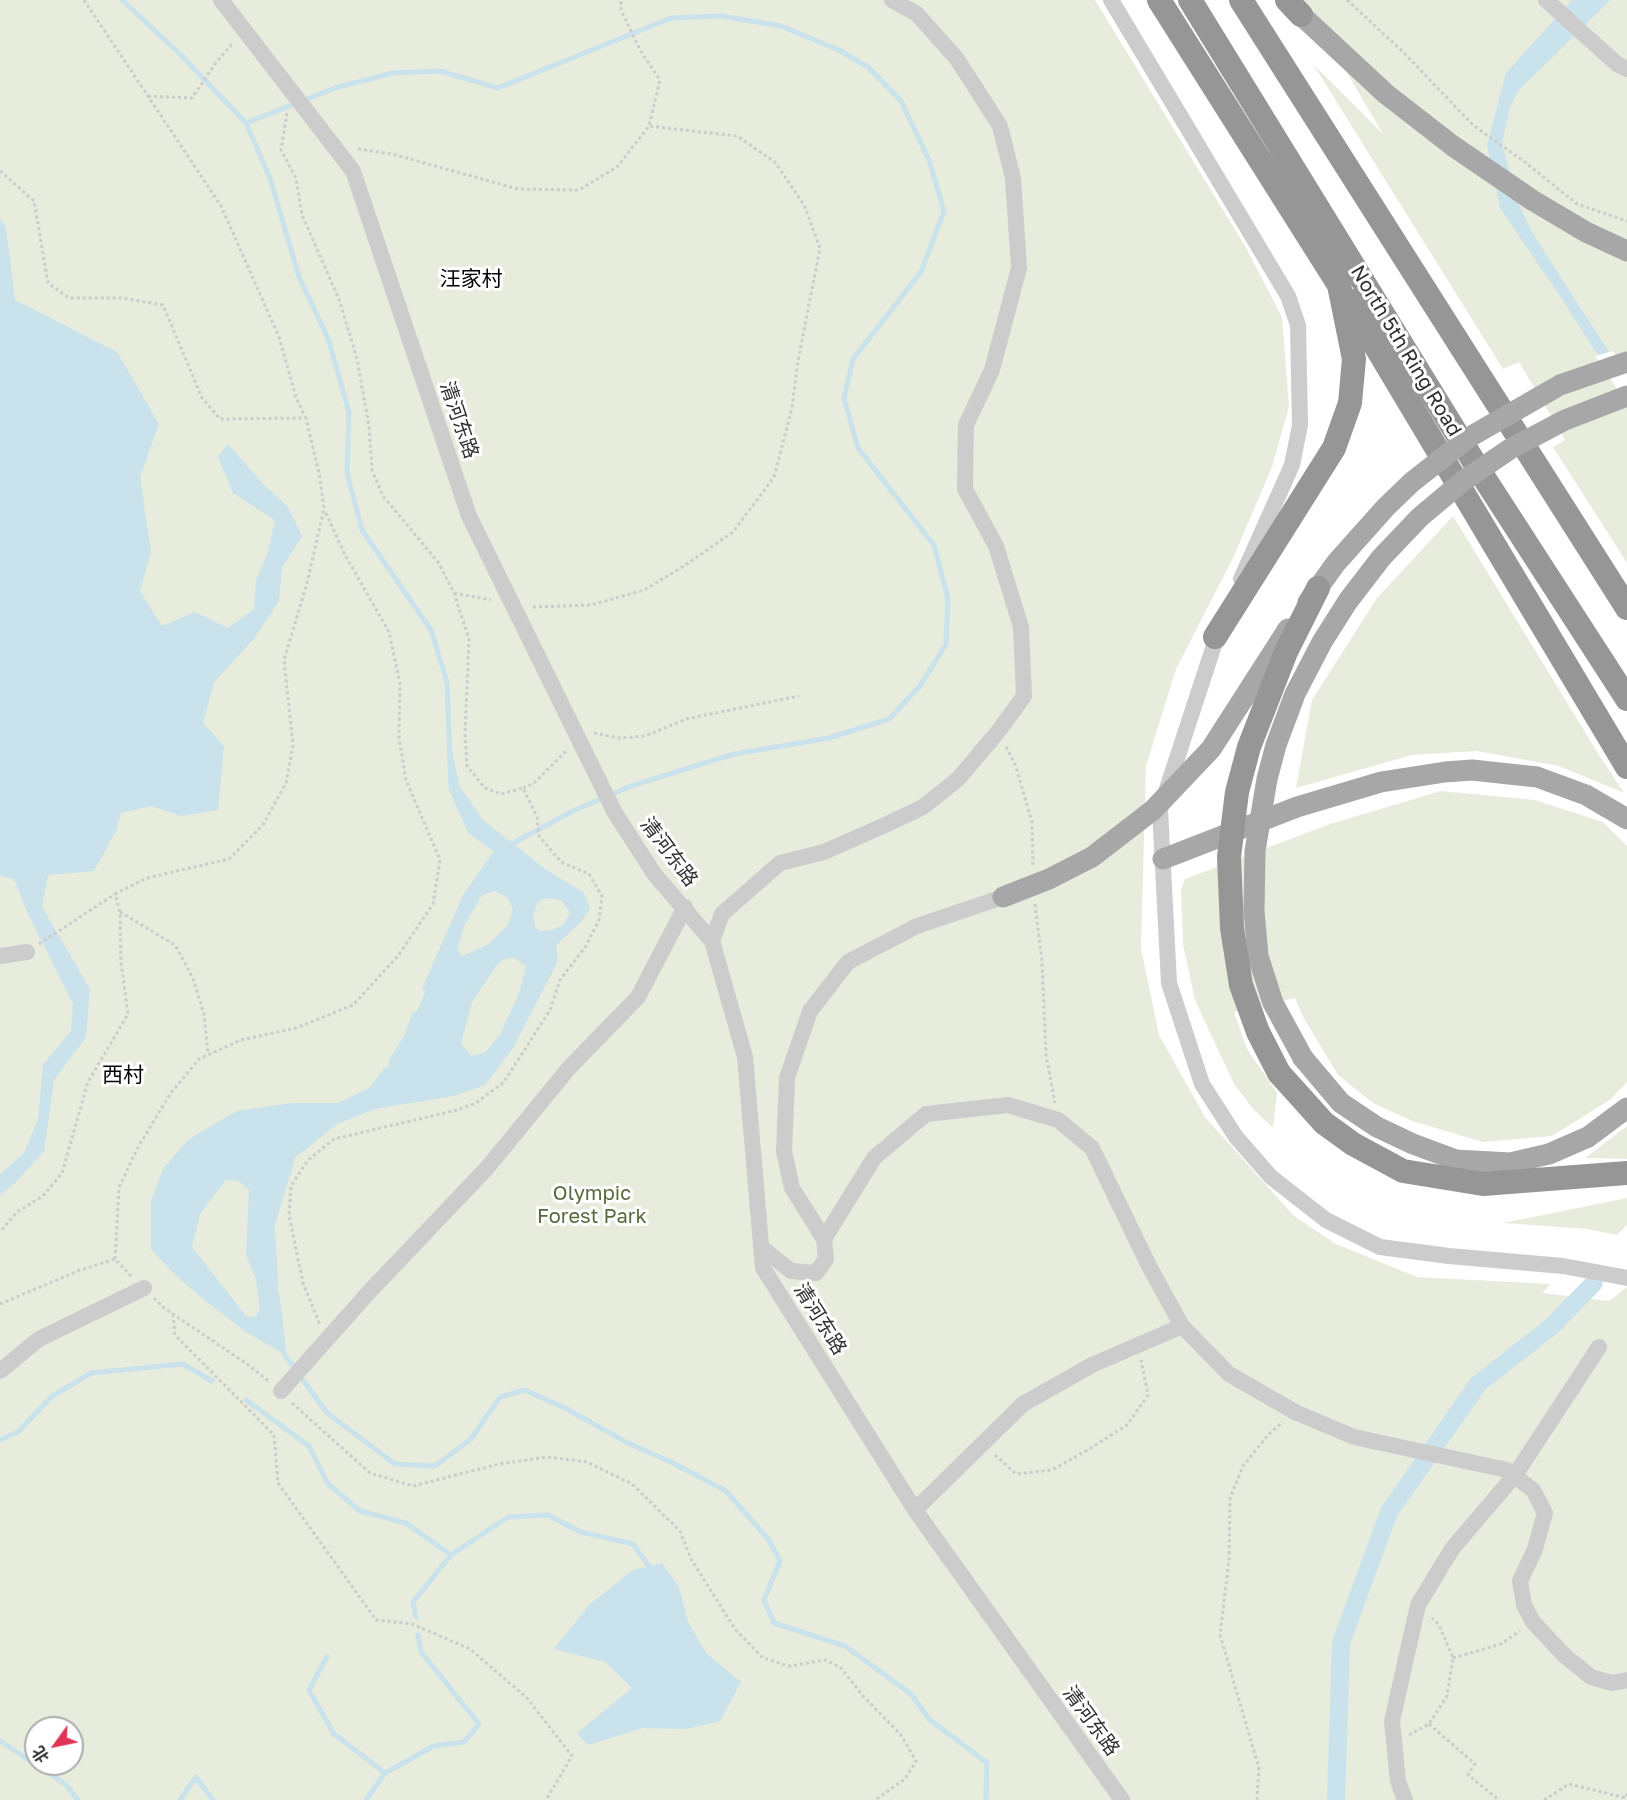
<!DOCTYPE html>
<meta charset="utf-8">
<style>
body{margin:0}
#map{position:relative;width:1627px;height:1800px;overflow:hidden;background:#fff;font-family:"Golos Text","Noto Sans SC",sans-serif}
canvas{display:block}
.north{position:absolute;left:24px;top:1716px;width:60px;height:60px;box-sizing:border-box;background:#fff;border:2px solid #acacac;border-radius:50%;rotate:237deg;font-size:16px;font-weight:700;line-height:24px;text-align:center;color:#2f2f2f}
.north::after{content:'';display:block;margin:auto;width:21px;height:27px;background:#e13557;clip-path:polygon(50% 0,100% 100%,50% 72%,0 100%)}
</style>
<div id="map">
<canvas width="1627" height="1800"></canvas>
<div class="north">北</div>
</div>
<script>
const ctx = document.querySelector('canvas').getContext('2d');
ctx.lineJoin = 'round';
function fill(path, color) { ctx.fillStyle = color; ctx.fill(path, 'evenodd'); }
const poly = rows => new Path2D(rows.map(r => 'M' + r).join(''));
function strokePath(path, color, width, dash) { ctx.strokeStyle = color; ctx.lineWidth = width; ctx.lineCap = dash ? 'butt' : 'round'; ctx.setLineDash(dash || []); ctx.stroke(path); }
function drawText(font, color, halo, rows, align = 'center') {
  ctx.font = font + ' "Golos Text","Noto Sans SC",sans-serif'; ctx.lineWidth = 6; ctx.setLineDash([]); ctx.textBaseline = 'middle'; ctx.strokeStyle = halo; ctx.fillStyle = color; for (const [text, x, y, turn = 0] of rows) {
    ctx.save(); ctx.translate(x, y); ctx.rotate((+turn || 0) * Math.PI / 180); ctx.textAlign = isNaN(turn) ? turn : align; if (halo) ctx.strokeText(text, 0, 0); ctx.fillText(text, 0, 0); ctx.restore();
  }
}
fill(poly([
 [0,0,1095,0,1245,246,1282,317,1289,407,1272,467,1233,558,1176,669,1146,766,1141,948,1159,1035,1205,1117,1294,1216,1336,1244,1417,1277,1550,1284,1543,1293,1609,1301,1627,1287,1627,1800,0,1800],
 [36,1728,72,1728,72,1764,36,1764],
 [1304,0,1627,0,1627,563,1553,447,1565,440,1519,362,1503,369,1313,64,1383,134],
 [1453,516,1599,755,1624,793,1559,766,1477,751,1412,755,1296,788,1312,700,1377,598],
 [1441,791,1535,800,1603,822,1627,846,1627,1082,1611,1099,1552,1136,1483,1142,1412,1121,1373,1103,1338,1075,1303,1017,1295,998,1234,1012,1247,1049,1277,1093,1273,1128,1254,1110,1234,1084,1195,1000,1183,944,1181,890,1185,879,1330,824],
 [1627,1126,1627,1159,1585,1158],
 [1627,1198,1627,1225,1617,1235,1587,1229,1503,1223]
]), '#e7ecdd');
fill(poly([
 [1572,0,1610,0,1518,91,1510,107,1502,144,1517,201,1533,234,1627,380,1627,401,1560,296,1500,208,1487,145,1506,73],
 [0,219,6,227,15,300,117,352,159,424,140,477,151,552,140,591,162,626,195,612,228,628,254,609,256,580,267,555,275,520,233,493,218,457,228,444,264,485,288,507,302,536,282,568,279,601,254,639,214,682,203,723,224,746,218,810,181,816,151,806,121,813,117,829,94,871,48,875,42,907,90,989,86,1037,54,1080,44,1151,15,1183,0,1195,0,1174,24,1153,38,1119,43,1065,71,1031,73,1004,29,916,14,879,0,876],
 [450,743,460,787,483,820,544,868,584,893,590,908,581,922,556,945,558,961,513,1048,485,1085,454,1096,375,1109,337,1124,291,1161,272,1226,284,1354,246,1332,203,1299,174,1274,151,1249,151,1201,163,1169,188,1140,236,1111,292,1103,338,1103,379,1083,407,1035,466,895,497,852,470,831,451,788],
 [495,891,508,898,513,910,508,925,489,944,463,956,457,950,465,924,482,895],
 [547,898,561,900,570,913,563,925,552,930,540,931,535,926,533,915,538,902],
 [514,958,526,966,520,991,500,1035,485,1053,471,1056,461,1043,472,1002,496,966,504,959],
 [226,1180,239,1181,249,1190,246,1255,256,1279,260,1310,255,1317,246,1316,192,1247,200,1214],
 [662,1563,679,1587,688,1622,706,1653,741,1682,720,1721,686,1729,643,1728,588,1745,577,1733,632,1688,605,1662,554,1649,589,1605,633,1570]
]), '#c9e2eb');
fill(poly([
 [1613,351,1627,374,1627,404,1595,356]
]), '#fff');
strokePath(poly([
 [122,0,181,55,246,123,338,87,393,73,440,71,498,88,671,18,721,16,781,26,839,50,868,67,901,101,929,160,944,211,921,272,853,359,844,398,858,448,934,545,948,599,946,644,920,686,889,719,829,738,734,754,631,786,575,810,506,847],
 [246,123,270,178,299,277,328,338,349,412,347,473,362,530,431,630,447,682,451,788,470,831,497,851,466,895,425,988],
 [391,1062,407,1035,415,1014],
 [374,1086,386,1070],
 [276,1285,272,1226,292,1160],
 [277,1295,284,1354,327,1413,395,1464,435,1466,471,1439,500,1397,524,1390,565,1408,626,1442,673,1463,726,1491,768,1539,780,1561,764,1600,774,1623,845,1646,911,1694,929,1719,987,1763,986,1800],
 [246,1400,309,1446,328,1484,360,1511,406,1523,451,1555,508,1517,548,1515,581,1532,633,1544,649,1566],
 [0,1440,18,1432,51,1397,91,1373,183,1364,212,1381],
 [416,1617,413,1602,451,1555],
 [327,1657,309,1690,334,1734,385,1773],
 [0,1741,65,1784,78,1800],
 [180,1800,196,1777,213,1800],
 [366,1800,385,1773,434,1746,464,1742,479,1724,421,1652,418,1635]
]), '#c9e2eb', 5);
strokePath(poly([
 [1336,1800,1341,1643,1389,1512,1478,1384,1552,1326,1594,1283]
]), '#c9e2eb', 18);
strokePath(poly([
 [84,0,221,206,279,337,296,397,305,417],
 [1347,0,1402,51,1473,125,1526,163,1577,204,1627,221],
 [148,96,192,98,215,64,231,45,235,44],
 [287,113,281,150,296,178,302,215,339,299,357,359,369,426,372,470,383,496,438,562,454,593,469,639,465,735,467,766,485,788,501,794,523,788,537,817,539,836,561,862,589,874,602,896,599,920,586,946,560,980,550,1010,504,1082,476,1103,457,1110,334,1139,308,1160,291,1186,289,1215,303,1283,320,1325],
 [358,149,392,154,518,189,579,190,617,167,649,126,660,80,640,50,621,10,621,0],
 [0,171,34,201,48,283,69,298,121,298,163,305,202,398,220,419,306,418,320,478,324,509,307,583,284,660,293,746,286,783,263,825,229,859,147,878,115,894,120,912,121,963,128,1014,88,1082,62,1173,43,1196,17,1212,0,1232],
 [454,593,491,600],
 [533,607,591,605,644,590,681,568,733,532,774,477,792,408,798,361,820,248,804,205,775,162,737,136,649,126],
 [594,733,619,738,645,736,686,719,799,696],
 [1006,747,1015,764,1032,822,1033,865],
 [523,788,534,783,567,750],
 [1035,904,1042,961,1046,1055,1055,1103],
 [120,912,175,945,193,978,204,1014,208,1053],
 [39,944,115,894],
 [115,1259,119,1188,137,1149,170,1094,199,1059,241,1040,296,1028,353,1005,398,956,433,904,440,860,406,780,399,738,400,683,389,632,345,555,325,511],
 [154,1298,164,1308,247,1364,270,1382],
 [0,1304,78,1271,115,1259,132,1277],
 [173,1314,175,1335,274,1435,278,1483,376,1620,412,1624,470,1649,527,1698,572,1756,546,1800],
 [292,1403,370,1473,413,1486,499,1464,547,1457,587,1462,632,1484,680,1531,691,1559,735,1629,763,1658,789,1666,826,1660,841,1668,864,1697,901,1735,916,1761,905,1779,875,1800],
 [995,1455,1016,1474,1052,1470,1091,1448,1127,1425,1148,1395,1141,1360],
 [1453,1658,1501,1644,1520,1631],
 [1429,1724,1475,1764,1468,1775,1499,1800],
 [1409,1735,1429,1724,1447,1696,1453,1658,1439,1625,1432,1618],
 [1257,1800,1259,1768,1220,1635,1229,1561,1230,1498,1243,1466,1269,1434,1283,1422],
 [1544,1800,1569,1784,1626,1798,1627,1793]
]), '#ccc', 3, [3, 3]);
strokePath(poly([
 [221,0,353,171,469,516,615,813,655,875,712,941,745,1057,763,1268,915,1510,1122,1800],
 [1111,0,1288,296,1298,325,1300,425,1292,465,1241,579],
 [1546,0,1617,64,1627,69],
 [1220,627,1160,810,1169,983,1202,1084,1236,1137,1271,1177,1326,1220,1380,1247,1449,1256,1563,1266,1627,1278],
 [712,941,722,914,780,863,824,852,883,826,923,807,958,779,997,733,1024,696,1021,627,996,546,965,489,966,425,992,370,1019,268,1013,178,1000,126,957,59,917,14,892,0],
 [0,956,27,952],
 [824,1239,792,1188,784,1151,787,1078,810,1011,848,962,917,926,1003,897],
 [762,1248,791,1271,816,1273,826,1259,824,1239,874,1158,926,1114,1008,1105,1058,1120,1092,1148,1149,1266,1182,1326,1229,1374,1295,1412,1354,1437,1507,1470,1533,1490,1545,1513,1535,1549,1520,1581,1524,1605,1533,1622,1565,1656,1591,1677,1612,1683,1627,1680],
 [0,1371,39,1339,144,1288],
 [281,1391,369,1292,487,1168,569,1068,638,997,685,907],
 [915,1510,1023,1404,1092,1365,1182,1326],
 [1405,1800,1398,1781,1392,1721,1418,1605,1452,1549,1515,1475,1599,1347]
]), '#ccc', 16);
strokePath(poly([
 [1301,15,1386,94,1453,146,1532,200,1586,232,1627,251],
 [1163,859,1297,807,1381,782,1445,772,1472,770,1537,777,1586,795,1627,819],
 [1303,1058,1341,1103,1377,1127,1413,1144,1456,1160,1510,1163,1549,1154,1588,1137,1627,1108]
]), '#a7a7a7', 21);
strokePath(poly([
 [1159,0,1339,285,1354,359,1350,403,1334,448,1215,637],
 [1190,0,1479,470,1627,699],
 [1241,0,1627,608],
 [1287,0,1301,15],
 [1348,300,1627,767],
 [1279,1073,1324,1123,1353,1144,1403,1171,1483,1184,1627,1173]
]), '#969696', 24);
strokePath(poly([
 [574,730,582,746]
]), '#ccc', 3, [3, 3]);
strokePath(poly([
 [1308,602,1336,563,1386,507,1412,482,1468,438,1560,385,1627,362],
 [1003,897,1049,879,1092,857,1153,810,1211,749,1288,629],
 [1303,1058,1273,1003,1258,956,1254,911,1255,851,1267,779,1276,745,1295,694,1322,642,1348,601,1381,558,1420,517,1463,481,1510,449,1565,420,1627,396]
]), '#a7a7a7', 21);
strokePath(poly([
 [1279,1073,1258,1032,1241,985,1232,928,1229,857,1237,792,1249,747,1286,652,1318,588]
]), '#969696', 24);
drawText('20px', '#2f2f2f', '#fff', [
 ["North 5th Ring Road",1406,351,59],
 ["清河东路",459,420,71],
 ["清河东路",669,852,53],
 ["清河东路",820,1319,58],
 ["清河东路",1091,1721,54]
]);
drawText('20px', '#57693d', '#fff', [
 ["Olympic",592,1194],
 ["Forest Park",592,1217]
]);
drawText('21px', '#000', '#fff', [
 ["汪家村",471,279],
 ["西村",123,1075]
]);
</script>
